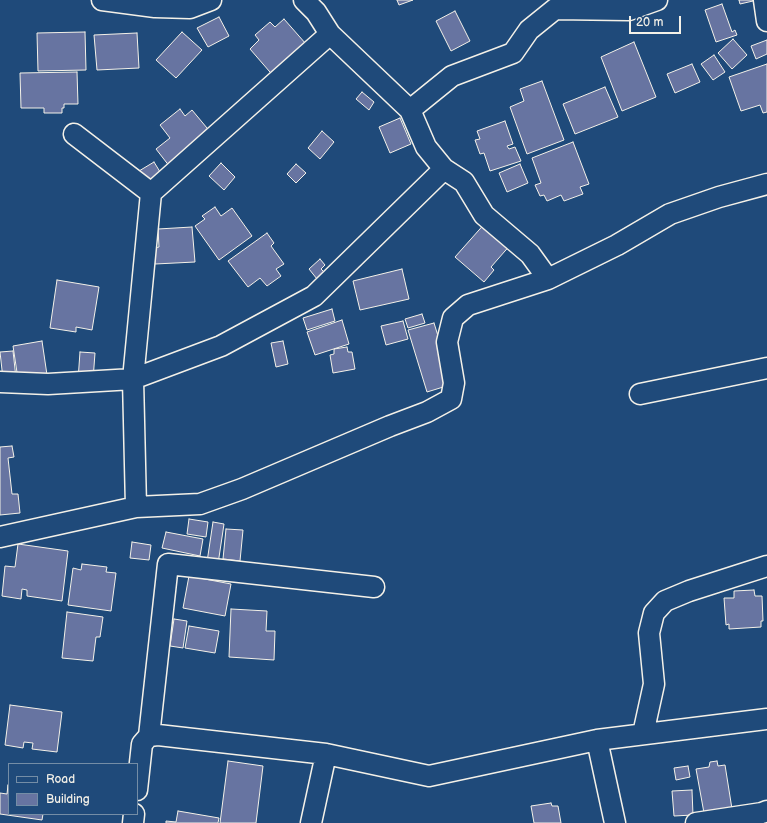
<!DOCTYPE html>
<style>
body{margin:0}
#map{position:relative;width:767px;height:823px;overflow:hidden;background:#1f4a7a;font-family:"Balsamiq Sans",sans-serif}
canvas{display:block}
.legend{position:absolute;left:8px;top:763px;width:130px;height:52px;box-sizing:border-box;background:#1f4a7a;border:1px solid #748da6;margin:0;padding:5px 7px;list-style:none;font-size:12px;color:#f4f1e8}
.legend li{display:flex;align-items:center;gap:8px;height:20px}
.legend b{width:20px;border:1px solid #748da6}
.scale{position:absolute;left:629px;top:16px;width:52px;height:18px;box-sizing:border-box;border:2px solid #f4f1e8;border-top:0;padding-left:5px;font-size:12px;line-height:14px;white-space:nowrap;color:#f4f1e8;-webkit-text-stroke:3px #1f4a7a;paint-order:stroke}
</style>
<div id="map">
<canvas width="767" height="823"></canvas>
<ul class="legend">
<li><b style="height:5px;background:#1f4a7a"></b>Road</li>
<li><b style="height:11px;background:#6774a1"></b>Building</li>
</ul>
<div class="scale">20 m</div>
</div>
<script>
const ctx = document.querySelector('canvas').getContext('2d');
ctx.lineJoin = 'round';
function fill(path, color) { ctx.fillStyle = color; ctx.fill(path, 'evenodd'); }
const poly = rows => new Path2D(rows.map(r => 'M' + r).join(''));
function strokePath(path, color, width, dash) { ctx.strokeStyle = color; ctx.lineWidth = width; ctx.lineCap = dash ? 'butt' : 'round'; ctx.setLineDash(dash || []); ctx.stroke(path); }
const building = poly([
 [397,0,413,0,399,5,397,0],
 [739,0,753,0,753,1,740,4,739,0],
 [722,4,732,32,735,30,737,35,716,42,705,10,722,4],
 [455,11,470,41,451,51,436,21,455,11],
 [219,17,229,36,208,47,197,28,219,17],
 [284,19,306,44,276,79,250,49,259,40,255,35,270,22,275,27,284,19],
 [85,32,86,70,38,71,37,33,85,32],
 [182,32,202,50,176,78,156,60,182,32],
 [137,33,139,68,97,70,94,35,137,33],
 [733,39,747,55,732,69,718,53,733,39],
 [767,40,767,54,756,59,751,46,767,40],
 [634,42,656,97,622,111,601,57,634,42],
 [714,55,725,72,713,80,701,64,714,55],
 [692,64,700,82,675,93,667,74,692,64],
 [767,64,767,112,763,113,760,105,741,111,729,77,767,64],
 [77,72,78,104,64,104,64,108,62,108,62,113,44,113,44,108,21,108,20,73,77,72],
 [542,81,564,140,527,154,510,107,524,101,520,89,542,81],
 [605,87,618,117,575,134,563,104,605,87],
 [362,92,374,102,369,110,356,99,362,92],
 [180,109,185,116,192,110,212,134,170,167,156,149,170,138,160,125,180,109],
 [400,118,411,144,390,153,379,127,400,118],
 [505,121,513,144,507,146,509,149,515,147,521,161,490,171,484,153,480,154,475,140,480,139,477,131,505,121],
 [322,131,334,142,320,159,308,148,322,131],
 [573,142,589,184,580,187,583,194,564,201,561,195,547,201,544,195,540,196,535,185,541,183,532,158,573,142],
 [154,162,165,180,150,188,139,171,154,162],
 [221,163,235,177,224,190,209,176,221,163],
 [296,164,306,173,296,183,287,174,296,164],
 [520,164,528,183,507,192,499,173,520,164],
 [215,207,221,216,232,208,252,236,219,260,195,226,205,219,202,216,215,207],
 [487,221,512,243,491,267,494,270,484,282,455,257,487,221],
 [192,227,195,262,155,264,154,248,159,247,158,229,192,227],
 [267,233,274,243,271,246,284,264,276,269,281,276,267,286,260,278,248,287,228,261,267,233],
 [320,259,325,265,321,269,325,273,317,279,309,269,320,259],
 [402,269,409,299,360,310,353,281,402,269],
 [57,280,99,287,92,330,76,327,76,332,50,328,57,280],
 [332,309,335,321,307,330,303,318,332,309],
 [422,314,425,323,408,328,405,319,422,314],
 [342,320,349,344,315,355,307,332,342,320],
 [403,321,408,339,386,345,381,326,403,321],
 [434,323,453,384,427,392,408,330,434,323],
 [42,341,47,375,18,379,13,346,42,341],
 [283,341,288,364,276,367,271,343,283,341],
 [347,347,348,352,352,352,355,369,333,373,330,355,334,354,334,349,347,347],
 [13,351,16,378,3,379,0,352,13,351],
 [80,352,95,353,93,380,78,380,80,352],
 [12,446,14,457,8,458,12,494,18,494,20,513,0,515,0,447,12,446],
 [189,519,208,522,206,537,187,534,189,519],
 [213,522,224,524,218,564,207,562,213,522],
 [226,529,243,530,240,561,223,559,226,529],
 [166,532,203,539,200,556,162,548,166,532],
 [132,542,151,545,149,560,130,558,132,542],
 [18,544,68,551,62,601,27,596,27,590,22,589,21,599,2,596,5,566,15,567,18,544],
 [82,564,107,567,106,572,116,573,111,611,68,605,73,568,81,570,82,564],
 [189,576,231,584,225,616,183,608,189,576],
 [754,590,755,596,762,596,763,621,761,621,761,627,729,629,729,624,726,625,724,598,734,598,734,591,754,590],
 [231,609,267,611,266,631,275,631,274,660,229,657,231,609],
 [67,612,103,617,100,637,96,637,93,661,62,658,67,612],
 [174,619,187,621,183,648,170,646,174,619],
 [189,626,219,631,215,653,185,648,189,626],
 [10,705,62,712,57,752,32,749,33,743,24,742,23,748,5,745,10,705],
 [228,761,263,766,256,823,220,823,228,761],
 [717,761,718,766,725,765,732,809,704,813,696,769,709,767,710,762,717,761],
 [688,766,690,777,676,780,674,768,688,766],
 [8,785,9,814,43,814,42,820,0,814,0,793,7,794,8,785],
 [692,790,693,815,674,816,672,791,692,790],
 [551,803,552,806,558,806,561,823,534,823,531,806,551,803],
 [178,811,219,818,218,823,166,823,166,821,176,822,178,811]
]);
fill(building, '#6774a1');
strokePath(building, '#f4f1e8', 1);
const minor = poly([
 [102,0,155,7,190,8,211,0],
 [304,0,316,12,330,34,410,110,426,147,444,169,464,182,484,215,530,254,548,279,617,245,670,214,719,197,767,184],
 [764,0,767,21],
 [410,110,452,76,513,53,529,30,555,9,629,10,657,0],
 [74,134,151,193],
 [0,382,48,384,133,379,221,346,314,296,444,169],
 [640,394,767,368],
 [136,507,133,379,151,193,330,34],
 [0,537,136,507,200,504,242,489,390,426,427,412,451,399,454,383,447,342,453,318,468,305,548,279],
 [643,734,654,684,649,633,654,613,665,601,689,591,767,566],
 [149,736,168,564,374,587],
 [597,740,615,823],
 [137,790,142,744,149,736,158,735,326,754,429,776,597,740,767,719],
 [133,823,134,814],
 [311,823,326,754],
 [696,823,762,813,767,811]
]);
strokePath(minor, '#f4f1e8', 23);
strokePath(minor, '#1f4a7a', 20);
</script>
